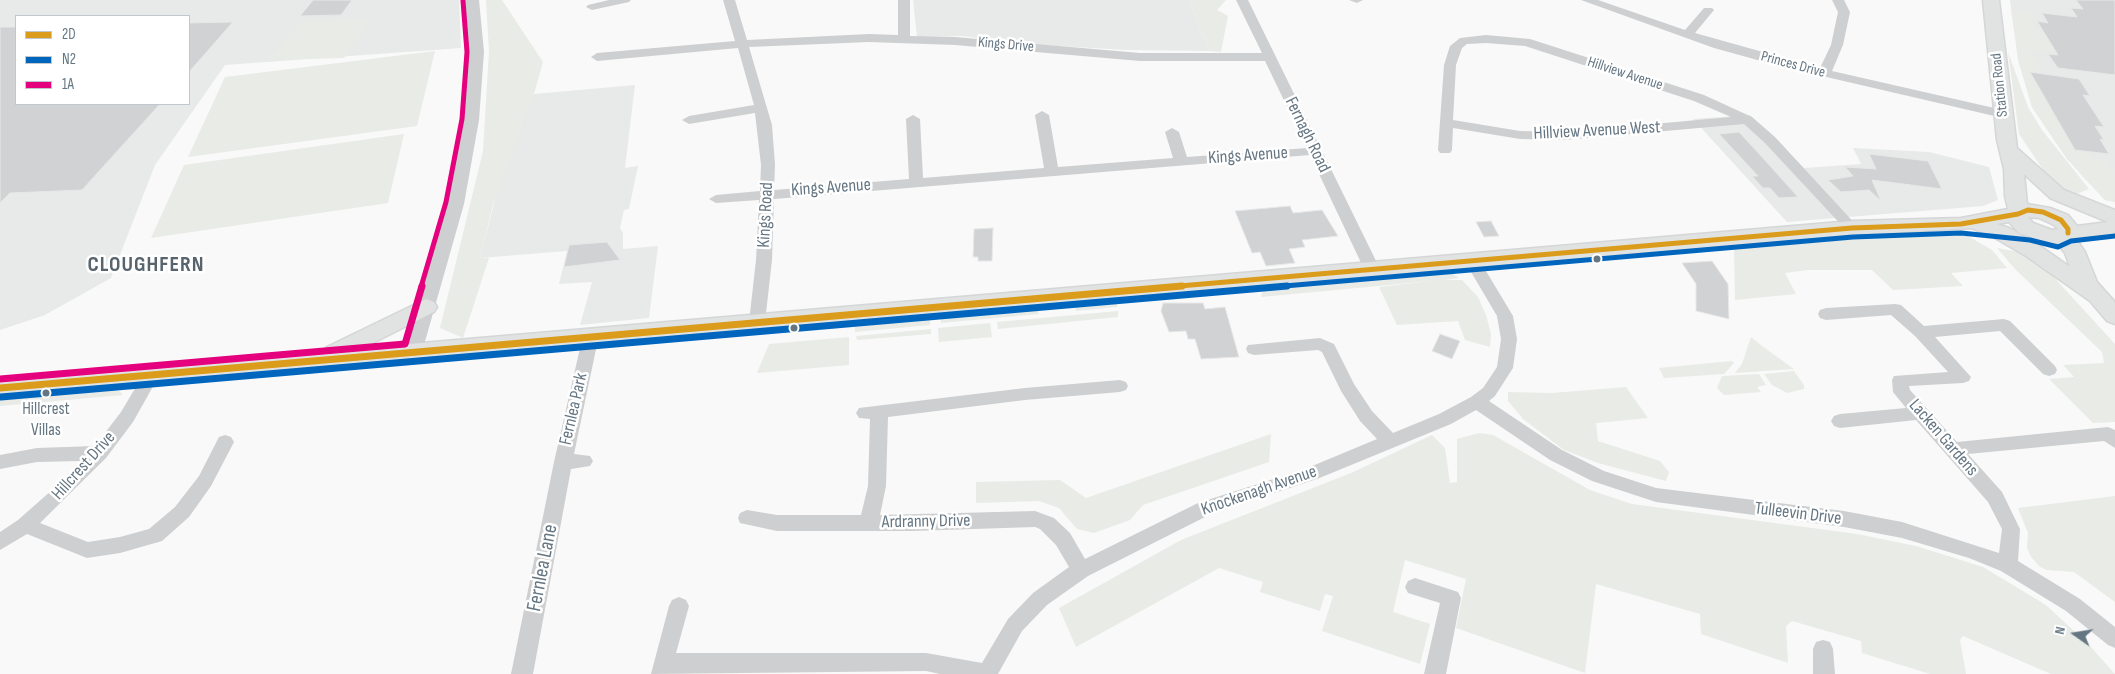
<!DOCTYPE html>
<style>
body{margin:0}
#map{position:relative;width:2115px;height:674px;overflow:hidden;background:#f9f9f9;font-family:"Sofia Sans Condensed",sans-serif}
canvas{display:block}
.legend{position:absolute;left:15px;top:15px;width:175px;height:90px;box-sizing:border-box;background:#fff;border:1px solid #c1c8cd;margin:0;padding:6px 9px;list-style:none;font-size:15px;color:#657683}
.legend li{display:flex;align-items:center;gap:10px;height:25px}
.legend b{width:25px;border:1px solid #c1c8cd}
.north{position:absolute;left:2050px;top:609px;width:50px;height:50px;-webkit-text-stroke:4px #fff;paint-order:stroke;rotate:283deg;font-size:14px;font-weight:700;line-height:20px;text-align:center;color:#657683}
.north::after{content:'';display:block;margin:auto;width:18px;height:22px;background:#657683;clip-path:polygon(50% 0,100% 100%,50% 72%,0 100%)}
</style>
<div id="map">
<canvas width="2115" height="674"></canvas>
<ul class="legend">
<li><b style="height:6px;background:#da9c1a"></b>2D</li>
<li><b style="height:6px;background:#0065bd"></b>N2</li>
<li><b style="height:6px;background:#e5007d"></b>1A</li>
</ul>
<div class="north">N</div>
</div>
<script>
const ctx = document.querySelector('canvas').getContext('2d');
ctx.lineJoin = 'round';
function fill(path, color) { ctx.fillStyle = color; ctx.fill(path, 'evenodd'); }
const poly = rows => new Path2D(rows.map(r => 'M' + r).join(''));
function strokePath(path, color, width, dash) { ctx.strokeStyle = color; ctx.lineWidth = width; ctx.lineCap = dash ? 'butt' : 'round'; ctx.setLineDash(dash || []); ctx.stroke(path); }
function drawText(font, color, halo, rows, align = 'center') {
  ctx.font = font + ' "Sofia Sans Condensed",sans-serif'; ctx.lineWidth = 5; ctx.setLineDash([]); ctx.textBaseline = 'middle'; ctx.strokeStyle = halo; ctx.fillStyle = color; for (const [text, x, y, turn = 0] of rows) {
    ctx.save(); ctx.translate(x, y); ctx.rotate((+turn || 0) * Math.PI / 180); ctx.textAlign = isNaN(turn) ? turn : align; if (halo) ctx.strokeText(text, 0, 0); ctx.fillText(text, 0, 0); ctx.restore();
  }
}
fill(poly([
 [0,0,459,0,461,48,225,65,155,165,111,278,45,315,0,330],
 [16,16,189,16,189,104,16,104],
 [913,0,1189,0,1209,51,1126,50,1025,44,961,36,917,37],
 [2010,0,2115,0,2115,202,2105,200,2067,159,2032,107,2018,60],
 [635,85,625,168,638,166,629,209,624,210,620,228,623,233,623,249,658,246,649,318,580,325,592,282,559,284,567,251,480,258,504,165,534,94],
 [1750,115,1804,168,1861,164,1853,148,1929,152,1989,167,1998,200,1983,206,1787,222,1693,119]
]), '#e8e9e9');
fill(poly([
 [486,0,502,0,543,62,534,94,493,205,480,258,489,258,463,338,440,328,483,151,489,51],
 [1189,0,1226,0,1217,10,1228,16,1221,52,1209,51],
 [2011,10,2033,13,2036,19,2030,19,2038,31,2048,33,2063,52,2037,49,2031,53,2044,74,2030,73,2075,149,2089,151,2093,158,2110,162,2110,167,2115,169,2115,202,2105,200,2083,177,2056,143,2032,107,2018,54],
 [372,20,344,58,268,60,300,22],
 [435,51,417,126,188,157,225,77],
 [2008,52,2028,107,2042,130,2089,189,2069,197,2054,186,2019,134],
 [404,134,388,203,151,238,184,165],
 [1966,235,1992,250,2007,268,1951,273,1963,286,1893,290,1872,270,1808,270,1785,273,1796,294,1735,300,1734,247,1854,238],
 [1997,248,2019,252,2049,272,2115,344,2115,422,2093,423,2049,379,2074,377,2063,365,2104,363,2102,352,2015,269],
 [1444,272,1453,274,1459,278,1444,280,1462,280,1478,297,1486,315,1491,334,1490,347,1465,340,1458,321,1397,325,1379,287,1431,281,1261,297,1264,287],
 [1117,298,1117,307,1076,311,1075,306,1097,304,1101,299],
 [1004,308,1014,312,1038,309,1039,314,941,323,941,319],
 [1118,311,1118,317,998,329,997,322],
 [903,316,930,320,930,325,855,332,855,327,881,324,887,318],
 [990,323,992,337,939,342,938,328],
 [931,329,931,334,857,340,856,336],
 [849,337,849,365,757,373,769,344],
 [1751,337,1762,346,1794,369,1735,373,1742,364],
 [1732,361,1734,363,1724,374,1664,378,1659,368],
 [1794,371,1804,385,1804,389,1787,393,1772,385,1764,374],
 [1759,374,1766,385,1757,387,1761,392,1724,395,1717,388,1722,376],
 [1626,387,1648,418,1596,423,1598,441,1660,461,1669,472,1666,481,1598,463,1564,450,1523,419,1508,401,1508,392,1552,393],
 [111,390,119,391,123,395,0,406,0,400],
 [1479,433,1493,435,1590,490,1632,504,1857,534,1916,546,1983,567,2046,605,2089,645,2115,674,2051,674,1963,636,1960,640,1966,674,1930,674,1862,653,1861,641,1792,621,1786,626,1788,663,1701,634,1700,614,1596,584,1585,673,1456,628,1466,579,1405,560,1393,612,1430,624,1420,664,1322,631,1333,596,1325,594,1320,611,1260,592,1263,582,1219,568,1076,647,1059,608,1181,540,1351,473,1432,435,1445,448,1450,483,1457,482,1457,439],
 [1271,434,1269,462,1143,505,1130,520,1094,533,1077,529,1059,508,1039,501,976,503,976,482,1060,480,1086,498],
 [2115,496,2115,602,2074,572,2047,570,2040,567,2031,557,2027,548,2028,533,2018,508]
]), '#e8ebe6');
const building = poly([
 [313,0,352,0,341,15,300,16,313,0],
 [2076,0,2115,0,2115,75,2058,68,2048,54,2058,55,2037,21,2048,23,2042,13,2077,17,2071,8,2083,9,2076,0],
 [233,22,189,72,189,23,233,22],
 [0,27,16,27,16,104,160,104,82,190,10,193,0,203,0,27],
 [2030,72,2079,79,2090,96,2083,95,2104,127,2095,126,2104,140,2100,139,2109,154,2075,150,2030,72],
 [1739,132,1762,157,1798,197,1779,198,1770,188,1763,188,1752,176,1758,176,1719,134,1739,132],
 [1869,154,1928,161,1942,189,1872,180,1881,201,1869,190,1841,192,1828,180,1853,176,1845,167,1876,169,1869,154],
 [1290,206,1293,213,1322,210,1338,236,1302,240,1305,247,1289,249,1295,263,1266,266,1260,252,1252,253,1235,211,1290,206],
 [1491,221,1499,236,1484,237,1476,222,1491,221],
 [993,228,992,261,978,261,978,257,973,257,974,229,993,228],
 [607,242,620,260,564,267,569,245,607,242],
 [1712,261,1728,284,1729,319,1696,311,1696,284,1682,263,1712,261],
 [1163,303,1203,303,1205,309,1225,307,1239,357,1201,359,1195,339,1188,339,1186,331,1169,332,1161,311,1163,303],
 [1440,334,1460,341,1452,359,1432,351,1440,334]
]);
fill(building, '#d0d2d3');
strokePath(building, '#e8e8e8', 1);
const secondary = poly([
 [1983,0,1999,0,2017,148,2064,190,2115,210,2115,234,2077,240,2085,252,2097,282,2115,302,2115,324,2107,321,2090,301,2026,256,1995,238,1972,228,1852,235,0,397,0,379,324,352,327,347,426,299,434,302,437,307,434,312,363,348,1852,221,1961,218,2008,209,2005,196,2004,169,1997,140,1983,0],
 [2024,174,2050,198,2108,222,2077,226,2068,215,2050,208,2027,204,2024,174],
 [2028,217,2039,218,2054,225,2058,229,2052,230,2033,223,2028,217],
 [2009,222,2019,233,2051,244,2057,243,2065,253,2070,267,2040,246,2009,228,1997,224,2009,222]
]);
strokePath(secondary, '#d5d6d7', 3);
fill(poly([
 [609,0,631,0,629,2,592,10,586,7,588,5,609,0],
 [723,0,735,0,747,40,869,34,898,35,898,0,910,0,910,36,955,37,1140,53,1262,53,1236,0,1248,0,1380,269,1377,273,1372,274,1367,273,1364,269,1310,155,774,199,772,260,765,322,763,326,757,328,751,326,749,322,756,260,759,200,716,203,709,199,716,195,760,191,761,165,755,113,689,124,682,120,689,116,754,105,738,48,597,61,591,57,597,53,735,41,723,0],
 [869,42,955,45,1140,61,1265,61,1307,148,1187,157,1179,132,1172,128,1165,132,1173,158,1058,167,1049,115,1042,111,1035,115,1044,168,923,178,920,119,913,115,906,119,909,179,774,190,775,165,772,125,749,47,869,42],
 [1349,0,1363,0,1357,3,1349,0],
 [1581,0,1598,0,1685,30,1704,8,1712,8,1714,10,1695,33,1820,68,1831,45,1838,12,1832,0,1844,0,1850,12,1843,45,1832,71,2003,110,2010,114,2003,118,1779,66,1714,48,1581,0],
 [1486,35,1530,39,1704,95,1752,117,1775,137,1859,228,1852,233,1847,231,1765,143,1744,124,1564,140,1520,139,1453,128,1452,150,1450,153,1440,153,1438,150,1444,65,1450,46,1460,38,1486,35],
 [1486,43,1525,46,1694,101,1731,117,1564,132,1520,131,1453,120,1456,65,1462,48,1467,44,1486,43],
 [1472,255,1477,256,1513,316,1517,339,1513,368,1495,396,1489,401,1562,450,1604,471,1656,488,1844,511,1902,522,1999,553,2002,529,1988,502,1916,420,1840,428,1834,426,1831,421,1834,416,1840,414,1906,408,1893,392,1892,380,1894,376,1948,372,1915,336,1891,315,1826,320,1820,318,1818,314,1820,310,1826,308,1895,304,1901,305,1924,326,2004,319,2010,321,2055,366,2057,370,2055,374,2049,376,2043,374,2000,331,1935,337,1971,377,1969,381,1963,383,1909,386,1910,390,1957,442,2108,427,2115,430,2115,448,2104,441,1968,454,2002,492,2020,529,2018,561,2080,599,2115,627,2115,648,2108,645,2066,611,2001,571,1969,558,1902,538,1844,527,1656,502,1592,481,1550,460,1476,410,1451,424,1317,479,1211,514,1088,576,1047,605,1022,631,998,674,940,674,926,671,651,674,669,606,672,600,679,597,686,600,689,606,676,653,926,653,982,663,1008,619,1033,593,1069,567,1056,545,1040,529,1035,527,912,531,777,531,740,523,738,518,740,513,747,510,777,515,861,515,868,486,870,419,859,418,856,413,859,408,1025,388,1120,380,1126,382,1128,386,1126,390,1120,392,1025,400,888,417,886,486,880,515,1035,511,1054,518,1070,533,1085,559,1198,503,1305,469,1377,439,1360,421,1341,391,1322,352,1318,350,1254,355,1248,353,1246,349,1248,345,1320,338,1334,344,1354,384,1372,411,1393,433,1439,414,1471,397,1483,388,1497,367,1501,339,1497,316,1464,260,1472,255],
 [591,329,597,331,599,335,574,454,590,456,593,461,590,466,571,469,533,674,511,674,554,462,583,335,585,331,591,329],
 [152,368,158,370,160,374,133,422,106,458,40,523,88,542,120,537,149,529,175,507,199,476,219,437,225,435,231,437,234,442,211,486,189,517,162,541,120,553,87,558,27,534,0,550,0,532,18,520,52,490,81,461,37,462,0,469,0,455,37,448,95,446,121,412,146,370,152,368],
 [1415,578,1458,592,1461,598,1446,674,1424,674,1440,603,1408,593,1405,587,1408,581,1415,578],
 [1823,640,1830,642,1833,649,1835,674,1813,674,1813,649,1816,642,1823,640]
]), '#cecfd0');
fill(poly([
 [465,0,479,0,484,52,479,120,464,204,422,352,419,357,412,359,405,357,402,352,446,204,463,120,468,52,465,0]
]), '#cecfd0');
fill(secondary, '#e1e2e2');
strokePath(poly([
 [1168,287,1852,228,1961,224,2018,214,2028,210,2043,212,2061,220,2068,229,2068,233]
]), '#da9c1a', 5);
strokePath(poly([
 [0,388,1182,286]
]), '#da9c1a', 7);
strokePath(poly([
 [1273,287,1853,237,1961,233,2030,240,2058,247,2071,241,2115,236]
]), '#0065bd', 5);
strokePath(poly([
 [1,397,1287,286]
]), '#0065bd', 7);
strokePath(poly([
 [421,287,446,202,462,119,467,52,463,1]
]), '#e5007d', 5);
strokePath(poly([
 [0,379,405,344,422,286]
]), '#e5007d', 7);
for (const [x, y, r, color] of [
 [1597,259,4.5,"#657683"],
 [794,328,4.5,"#657683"],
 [46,393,4.5,"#657683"]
]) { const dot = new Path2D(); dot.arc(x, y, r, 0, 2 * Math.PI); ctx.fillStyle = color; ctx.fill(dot); strokePath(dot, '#fff', 2); }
drawText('15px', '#657683', '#fff', [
 ["Kings Drive",1006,45,5],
 ["Princes Drive",1793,65,15],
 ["Hillview Avenue",1625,74,18],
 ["Station Road",2000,85,-96]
]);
drawText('17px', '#657683', '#fff', [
 ["Hillcrest",46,410],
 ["Villas",46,431]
]);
drawText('18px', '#657683', '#fff', [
 ["Hillview Avenue West",1597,131,-3],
 ["Fernagh Road",1307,135,64],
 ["Kings Avenue",1248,156,-4],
 ["Kings Avenue",831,188,-4],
 ["Kings Road",766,215,-87],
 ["Fernlea Park",574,409,-77],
 ["Lacken Gardens",1943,438,49],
 ["Hillcrest Drive",84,466,-48],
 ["Knockenagh Avenue",1259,491,-19],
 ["Tulleevin Drive",1798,514,7],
 ["Ardranny Drive",926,522,-1]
]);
drawText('21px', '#657683', '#fff', [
 ["Fernlea Lane",543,568,-79]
]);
ctx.letterSpacing = '1px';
drawText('bold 22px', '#57646e', '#fff', [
 ["CLOUGHFERN",146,265]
]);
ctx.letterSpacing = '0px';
</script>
